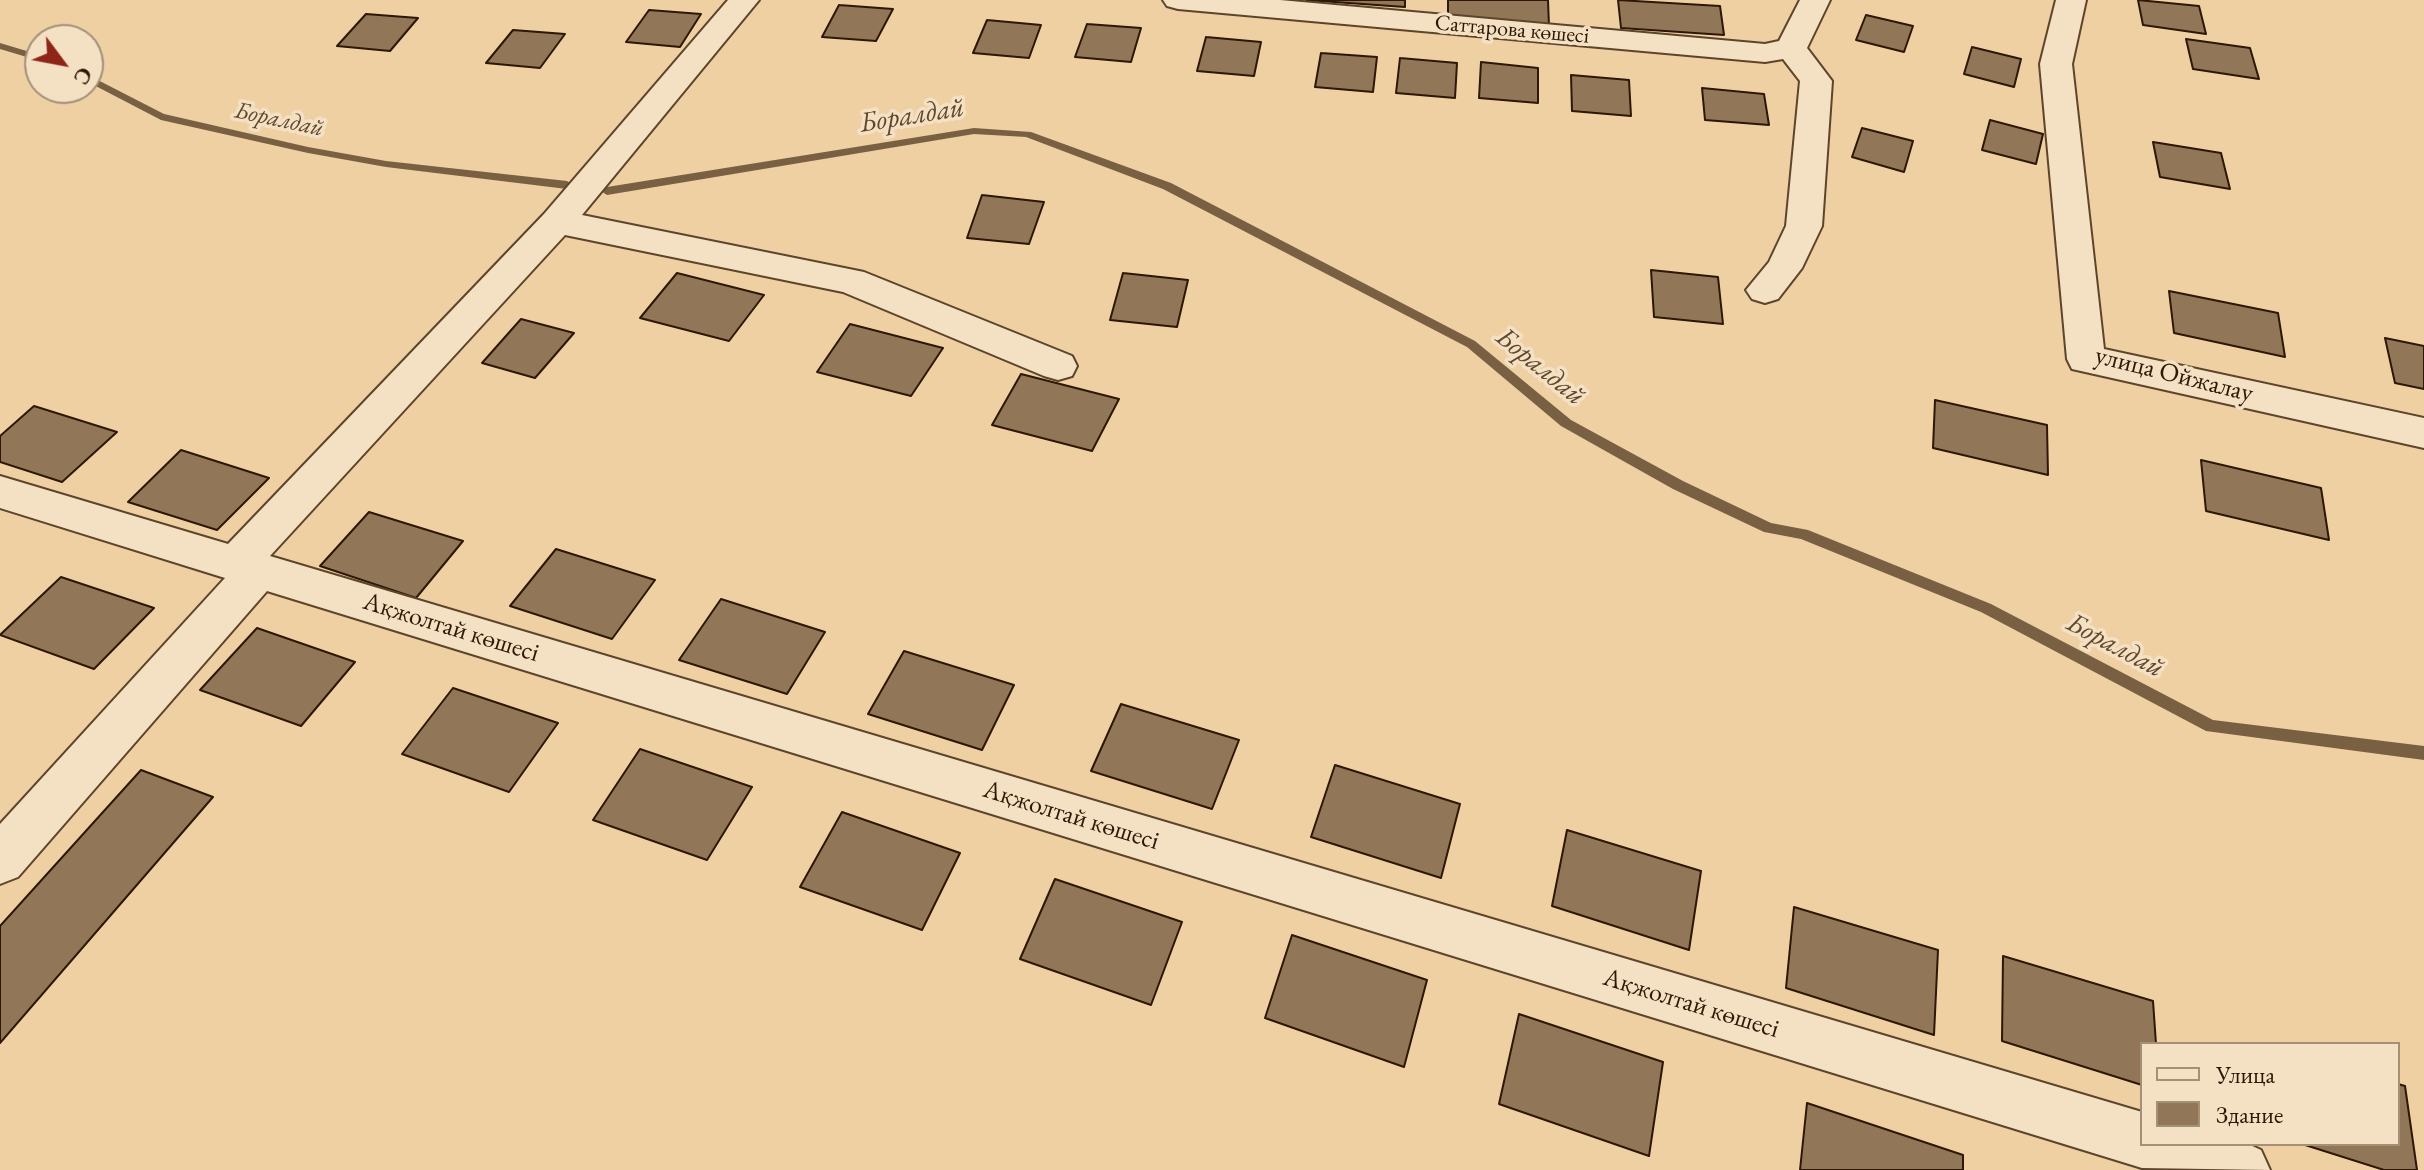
<!DOCTYPE html>
<meta charset="utf-8">
<style>
body{margin:0}
#map{position:relative;width:2424px;height:1170px;overflow:hidden;background:#eed0a2;font-family:"EB Garamond",serif}
canvas{display:block}
.legend{position:absolute;left:2140px;top:1042px;width:260px;height:104px;box-sizing:border-box;background:#f4e0c3;border:2px solid #a49077;margin:0;padding:10px 14px;list-style:none;font-size:24px;color:#2d1705}
.legend li{display:flex;align-items:center;gap:16px;height:40px}
.legend b{width:40px;border:2px solid #a49077}
.north{position:absolute;left:24px;top:24px;width:80px;height:80px;box-sizing:border-box;background:#f4e0c3;border:2px solid #a49077;border-radius:50%;rotate:122deg;font-size:22px;font-weight:700;line-height:32px;text-align:center;color:#2d1705}
.north::after{content:'';display:block;margin:auto;width:28px;height:36px;background:#8f2418;clip-path:polygon(50% 0,100% 100%,50% 72%,0 100%)}
</style>
<div id="map">
<canvas width="2424" height="1170"></canvas>
<ul class="legend">
<li><b style="height:10px;background:#f4e0c3"></b>Улица</li>
<li><b style="height:22px;background:#917757"></b>Здание</li>
</ul>
<div class="north">С</div>
</div>
<script>
const ctx = document.querySelector('canvas').getContext('2d');
ctx.lineJoin = 'round';
const poly = rows => new Path2D(rows.map(r => 'M' + r).join(''));
function fill(path, color) { ctx.fillStyle = color; ctx.fill(path, 'evenodd'); }
function strokePath(path, color, width, dash) { ctx.strokeStyle = color; ctx.lineWidth = width; ctx.lineCap = dash ? 'butt' : 'round'; ctx.setLineDash(dash || []); ctx.stroke(path); }
function drawText(font, color, halo, rows, align = 'center') {
  ctx.font = font + ' "EB Garamond",serif'; ctx.lineWidth = 7; ctx.setLineDash([]); ctx.textBaseline = 'middle'; ctx.strokeStyle = halo; ctx.fillStyle = color; for (const [text, x, y, turn = 0] of rows) {
    ctx.save(); ctx.translate(x, y); ctx.rotate((+turn || 0) * Math.PI / 180); ctx.textAlign = isNaN(turn) ? turn : align; if (halo) ctx.strokeText(text, 0, 0); ctx.fillText(text, 0, 0); ctx.restore();
  }
}
fill(poly([
 [0,43,40,55,40,61,0,49,0,43],
 [88,75,164,114,308,147,386,161,567,181,573,185,567,189,386,167,308,153,161,120,88,82,88,75],
 [974,128,1031,132,1171,183,1475,341,1571,420,1683,481,1771,523,1808,530,1991,604,2213,720,2424,746,2424,760,2206,731,1981,612,1801,539,1764,532,1673,489,1561,426,1467,347,1163,189,1026,137,974,134,607,195,601,191,607,187,974,128]
]), '#796043');
const building = poly([
 [1306,0,1405,0,1405,7,1306,0],
 [1448,0,1548,0,1549,26,1448,19,1448,0],
 [1618,0,1720,6,1724,35,1621,28,1618,0],
 [2138,0,2199,6,2206,34,2143,25,2138,0],
 [839,5,893,9,876,41,822,37,839,5],
 [649,10,701,14,680,47,626,42,649,10],
 [366,14,418,18,390,51,337,46,366,14],
 [1866,15,1913,26,1904,52,1856,40,1866,15],
 [987,20,1041,25,1029,58,973,53,987,20],
 [1087,24,1141,28,1131,62,1075,57,1087,24],
 [513,30,565,34,540,68,486,63,513,30],
 [1206,37,1261,42,1254,76,1197,71,1206,37],
 [2186,39,2250,48,2259,79,2193,69,2186,39],
 [1972,47,2021,59,2014,87,1964,74,1972,47],
 [1321,53,1377,57,1373,92,1315,87,1321,53],
 [1400,58,1457,63,1455,98,1396,93,1400,58],
 [1481,62,1538,68,1538,103,1479,98,1481,62],
 [1571,75,1629,80,1631,116,1572,111,1571,75],
 [1702,88,1764,94,1769,125,1705,120,1702,88],
 [1990,120,2043,134,2036,164,1982,150,1990,120],
 [1862,128,1913,141,1904,172,1852,157,1862,128],
 [2153,142,2221,153,2230,189,2160,177,2153,142],
 [982,195,1044,202,1029,244,967,238,982,195],
 [1651,270,1718,277,1723,324,1654,317,1651,270],
 [677,273,764,295,729,341,640,318,677,273],
 [1123,273,1188,280,1177,327,1110,320,1123,273],
 [2169,291,2278,313,2285,357,2174,333,2169,291],
 [521,319,574,333,535,378,482,363,521,319],
 [850,324,943,348,911,396,817,372,850,324],
 [2385,338,2424,346,2424,389,2395,383,2385,338],
 [1021,374,1119,399,1092,451,992,425,1021,374],
 [1935,400,2047,425,2048,475,1933,448,1935,400],
 [34,406,117,432,62,482,0,462,0,436,34,406],
 [181,450,269,478,217,530,128,502,181,450],
 [2201,460,2321,488,2329,540,2206,511,2201,460],
 [369,512,463,541,416,598,320,566,369,512],
 [556,549,655,580,612,639,510,606,556,549],
 [61,577,154,608,94,669,0,635,61,577],
 [721,599,825,632,787,694,679,660,721,599],
 [257,628,355,662,301,726,200,690,257,628],
 [904,651,1014,685,982,750,868,714,904,651],
 [453,688,558,723,509,792,402,754,453,688],
 [1121,704,1239,740,1212,809,1091,771,1121,704],
 [640,749,752,787,707,860,593,820,640,749],
 [1335,765,1460,804,1441,878,1311,837,1335,765],
 [141,770,213,797,0,1043,0,926,141,770],
 [842,812,960,853,922,930,800,887,842,812],
 [1567,830,1701,871,1689,950,1552,906,1567,830],
 [1055,879,1182,922,1151,1005,1020,959,1055,879],
 [1794,907,1938,950,1934,1035,1786,988,1794,907],
 [1292,935,1427,980,1404,1067,1265,1018,1292,935],
 [2003,956,2153,1001,2156,1044,2142,1044,2142,1085,2002,1041,2003,956],
 [1519,1014,1663,1062,1649,1156,1499,1104,1519,1014],
 [2398,1084,2405,1086,2417,1170,2384,1170,2302,1144,2398,1144,2398,1084],
 [1807,1103,1963,1155,1963,1170,1800,1170,1807,1103]
]);
fill(building, '#917757');
strokePath(building, '#2d1705', 2);
const minor = poly([
 [728,0,759,0,582,215,864,272,1072,356,1077,366,1072,376,1058,380,1044,376,843,292,565,235,270,556,2142,1112,2142,1144,2248,1144,2261,1150,2270,1170,2142,1168,267,591,18,877,0,884,0,824,225,578,0,508,0,476,228,544,544,214,728,0],
 [1163,0,1280,0,1765,44,1779,41,1800,0,1830,0,1807,48,1832,81,1822,226,1802,268,1778,299,1765,303,1752,299,1746,290,1769,262,1786,226,1800,81,1783,59,1765,62,1178,9,1167,6,1163,0],
 [2056,0,2086,0,2072,64,2104,349,2424,418,2424,448,2072,369,2067,359,2040,64,2056,0]
]);
strokePath(minor, '#5d452c', 4);
fill(minor, '#f4e0c3');
drawText('22px', '#2d1705', '#f4e0c3', [
 ["Саттарова көшесі",1512,30,5]
]);
drawText('italic 24px', '#60482f', '#f4e0c3', [
 ["Боралдай",279,120,12]
]);
drawText('26px', '#2d1705', '#f4e0c3', [
 ["улица Ойжалау",2174,375,14],
 ["Ақжолтай көшесі",451,628,17],
 ["Ақжолтай көшесі",1071,816,17],
 ["Ақжолтай көшесі",1691,1004,17]
]);
drawText('italic 28px', '#60482f', '#f4e0c3', [
 ["Боралдай",912,116,-9],
 ["Боралдай",1540,367,39],
 ["Боралдай",2115,646,28]
]);
</script>
